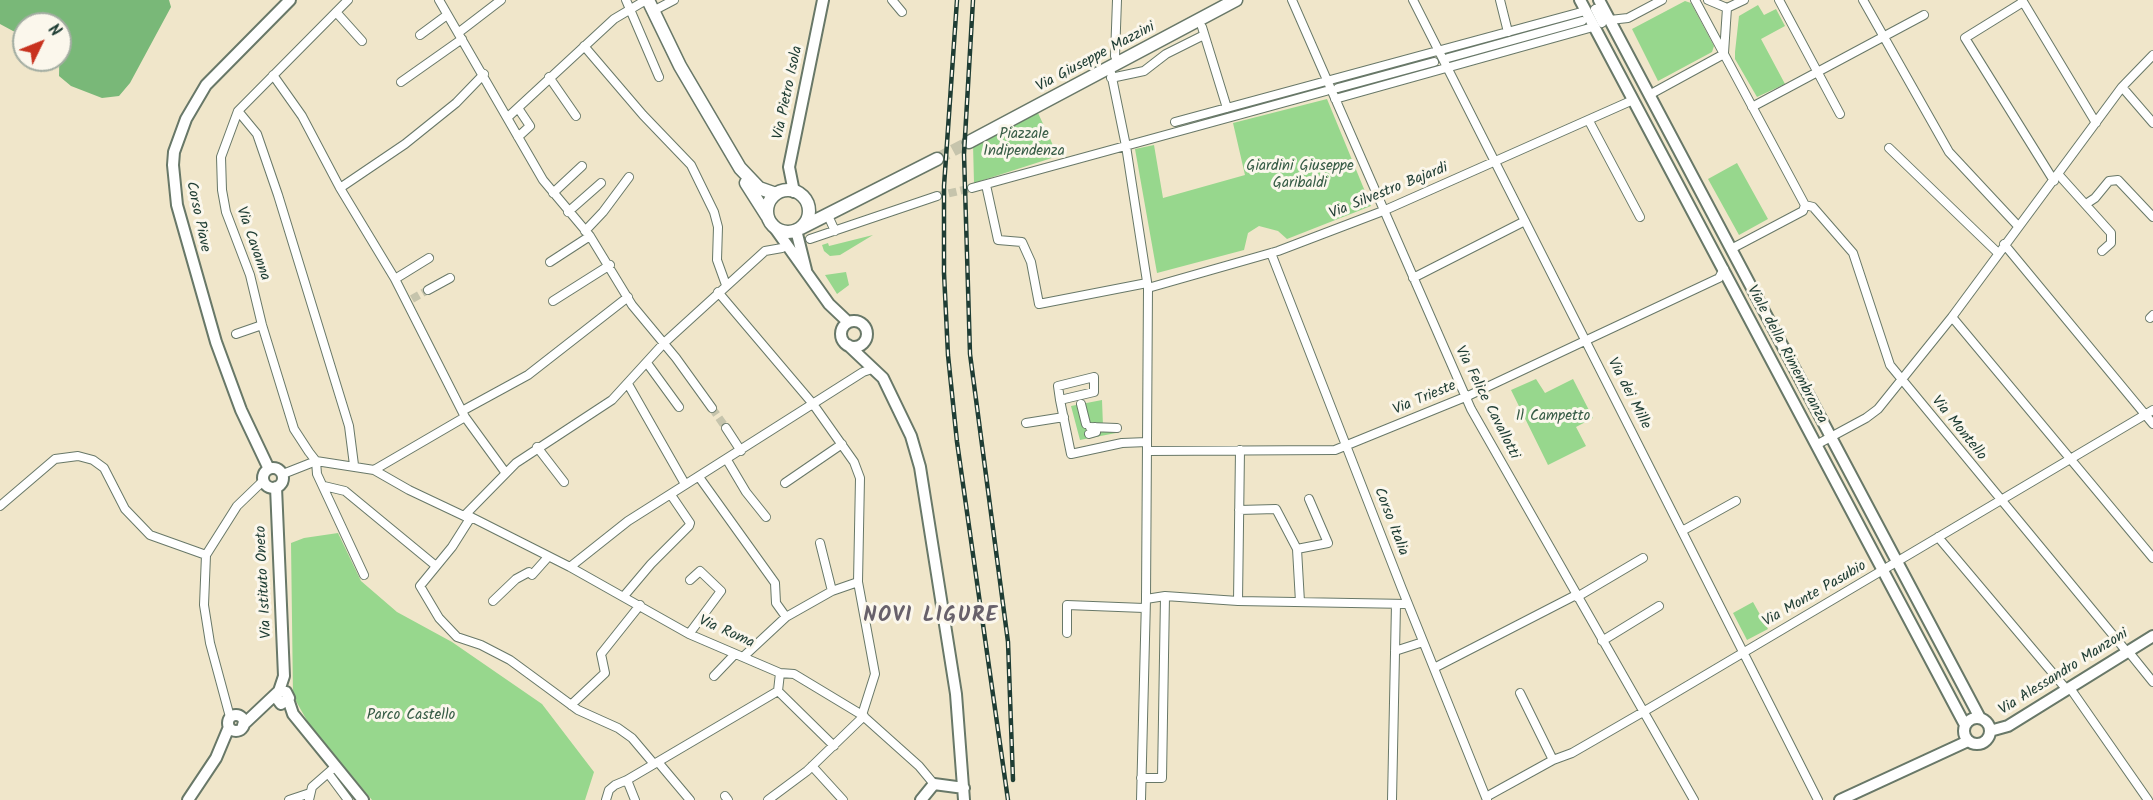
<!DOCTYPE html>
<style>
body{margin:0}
#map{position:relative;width:2153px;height:800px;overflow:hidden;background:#f0e6ca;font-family:Kalam,sans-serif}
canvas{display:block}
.north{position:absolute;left:12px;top:12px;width:60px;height:60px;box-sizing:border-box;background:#fbf7ec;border:2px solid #a3ada2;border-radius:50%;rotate:47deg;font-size:16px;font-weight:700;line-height:24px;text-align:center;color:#1f3d34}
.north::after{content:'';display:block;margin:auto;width:21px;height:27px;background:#c8321e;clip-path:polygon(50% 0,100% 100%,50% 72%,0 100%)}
</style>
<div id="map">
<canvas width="2153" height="800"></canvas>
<div class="north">N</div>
</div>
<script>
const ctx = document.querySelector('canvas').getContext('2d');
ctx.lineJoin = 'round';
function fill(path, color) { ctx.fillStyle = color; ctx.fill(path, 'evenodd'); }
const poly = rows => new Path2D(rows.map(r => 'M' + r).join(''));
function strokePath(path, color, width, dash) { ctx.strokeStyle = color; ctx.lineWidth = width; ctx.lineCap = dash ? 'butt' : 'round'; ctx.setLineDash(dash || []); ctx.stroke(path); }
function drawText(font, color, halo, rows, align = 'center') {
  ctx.font = font + ' Kalam,sans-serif'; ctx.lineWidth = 6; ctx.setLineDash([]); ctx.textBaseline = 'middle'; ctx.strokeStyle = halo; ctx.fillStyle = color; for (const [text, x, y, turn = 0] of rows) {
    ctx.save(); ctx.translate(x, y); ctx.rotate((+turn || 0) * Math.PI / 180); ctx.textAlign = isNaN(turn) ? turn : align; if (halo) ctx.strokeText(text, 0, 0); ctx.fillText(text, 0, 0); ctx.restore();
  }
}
fill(poly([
 [1685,1,1691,3,1714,46,1712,52,1658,81,1632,29],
 [1758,5,1764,15,1776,9,1785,26,1761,39,1785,84,1757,97,1735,59,1735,52,1739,16],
 [1327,99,1371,206,1287,239,1278,231,1259,226,1248,233,1244,250,1157,273,1135,149,1154,145,1163,198,1245,175,1233,123],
 [1038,113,1058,156,974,183,973,144],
 [1737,163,1768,219,1739,235,1708,179],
 [873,235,840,255,830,256,824,251,822,245,828,243,829,246],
 [846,272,849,285,837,294,825,275],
 [1536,379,1545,393,1573,379,1593,418,1576,427,1586,446,1548,465,1511,390],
 [1102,400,1103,426,1117,427,1116,433,1080,440,1071,406],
 [338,533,361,581,397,612,452,642,542,704,594,772,585,800,372,800,309,724,293,696,291,543,304,538],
 [1753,602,1768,629,1747,640,1733,613]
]), '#97d78d');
fill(poly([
 [0,0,169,0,171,7,130,83,119,96,102,98,71,86,59,76,60,24,24,24,24,33,13,31,0,24]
]), '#79b878');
strokePath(poly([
 [937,196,972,188],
 [412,299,428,290],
 [712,408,726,428]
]), '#c6c4ac', 8, [8, 4]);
strokePath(poly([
 [937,159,969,142]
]), '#c6c4ac', 12, [12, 6]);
const street = poly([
 [348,0,238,111,221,157,222,190,226,212,250,275,262,325,294,429,309,452,316,461,374,470,409,490,464,516,471,517,570,567,689,634,780,673,794,674,862,715,919,766,934,784],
 [439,0,543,180,590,236,632,305,676,358,712,408],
 [626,0,659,77],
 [892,0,902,12],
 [1117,0,1115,56,1119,63],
 [1292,0,1471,409,1694,800],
 [1413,0,1818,800],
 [1500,0,1508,32],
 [1695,0,1805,205,1803,211,1731,249],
 [1708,0,1727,8,1724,53],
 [1779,0,1840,114],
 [1863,0,1949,152,2018,226],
 [2022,0,2096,123],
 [2023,2,1965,38,2054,181],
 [1727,8,1744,0],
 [1595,9,1602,23],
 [653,11,674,0],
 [336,12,362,41],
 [1610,20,1628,18,1662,0],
 [1202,27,1227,108],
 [458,33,501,0],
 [420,35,447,15],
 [584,46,643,115,691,165,714,212,718,227,717,260,726,285],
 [1448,58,1582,21],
 [1110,68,1126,146,1148,288,1146,599,1141,800],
 [273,75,302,116,340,188,395,279,465,417,505,472],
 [549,77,576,116],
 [1111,78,1144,71,1166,54,1204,35],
 [401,82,462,39],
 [2122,87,2153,123],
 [1338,88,1434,62],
 [1649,95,1724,54],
 [1335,99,1593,27],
 [1752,107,1924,15],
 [238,111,257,134,278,195,349,426,354,465],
 [508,117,614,19,646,0],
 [1589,121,1640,217],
 [1175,122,1585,11],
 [518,137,530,126,518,108],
 [1889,148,1998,253],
 [2058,174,2111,233,2111,243,2102,251],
 [986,185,998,240,1022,242,1031,262,1039,304,1147,283],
 [340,188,405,144,456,103,484,74],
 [972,188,1326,91],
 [553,193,582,166],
 [2086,204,2095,198,2109,181,2118,180,2153,217],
 [1805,205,1813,207,1853,253,1890,365,2127,652],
 [568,212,601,183],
 [830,220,835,231],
 [585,231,603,212,629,177],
 [810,239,937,196],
 [2004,244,2153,424],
 [1271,253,1402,589,1487,800],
 [550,262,590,236],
 [1413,278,1525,221],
 [395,279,429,258],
 [1148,288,1278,251,1383,211,1633,100],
 [428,290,450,278],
 [718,292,813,404,854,462,860,478,858,582,875,674,862,715],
 [553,301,610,265],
 [1952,317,2153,558],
 [2150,318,2153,315],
 [236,334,262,325],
 [647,363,679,407],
 [628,384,685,484],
 [1060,400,1094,392,1094,377,1058,386,1060,400,1071,454,1122,443,1147,442],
 [1081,404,1086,424],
 [462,411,528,375,628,297],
 [1026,423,1064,417],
 [1090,427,1117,428],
 [726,428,741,451],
 [1089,434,1096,432,1095,427],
 [1816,445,1866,418,1878,409,1952,317,2122,87,2153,55],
 [537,447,564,482],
 [1147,451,1335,450,1470,395,1574,346,1719,278,1724,269],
 [727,460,746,492,766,517],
 [374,470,465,417],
 [283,474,316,461,317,474,364,575],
 [699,477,775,583,776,603,786,617],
 [785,483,842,444],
 [324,486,345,491,436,566],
 [0,506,55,459,78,456,93,460,104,468,125,509,150,535,206,555],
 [1239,510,1276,509,1297,549,1328,543,1309,499],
 [464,516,516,463,612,400,664,343,765,251,782,248],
 [471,517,452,547,420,586,439,618,457,637,481,645,510,660,578,710,618,728,632,738,654,764],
 [1682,531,1736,501],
 [1938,537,2067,690],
 [820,543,832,591],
 [1297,549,1300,602],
 [570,567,628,521,863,372,872,369],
 [624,596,651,564,689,526,690,523,671,495],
 [1577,597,1643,558],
 [1146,599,1165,596,1238,601,1408,604],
 [493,601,516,579,529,572,532,575,548,557],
 [1238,601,1240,450],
 [1067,633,1067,605,1144,608],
 [689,634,721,591,700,571,690,580],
 [1602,641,1659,606],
 [1395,651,1423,642],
 [2128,651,2153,682],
 [743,657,786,617,832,591,858,582],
 [1434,668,1576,595],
 [780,673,778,691,834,746],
 [714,676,735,654],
 [2070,688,2148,800],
 [1520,693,1553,760],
 [571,705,605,673,601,654,640,605],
 [230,717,210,643,204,605,206,555,237,506,264,480],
 [658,762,690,800],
 [812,766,843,800],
 [328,773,348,800],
 [1141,778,1162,778,1165,596],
 [627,780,635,800],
 [725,796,728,800],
 [1486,797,1553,760,1572,753,1643,712,2153,410],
 [289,800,310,793],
 [309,800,312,787,336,766],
 [606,800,609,790,615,785,627,780,778,691],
 [768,800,807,771,864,716],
 [1392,800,1396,604]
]);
const secondary = poly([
 [1580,0,1965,725],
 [1599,0,1980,718],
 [794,192,789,167,823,0],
 [772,224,829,304,848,322],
 [796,230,806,270],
 '841 334a13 13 0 1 1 26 0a13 13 0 1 1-26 0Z',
 [848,345,883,378,911,436,920,467,956,694,964,800],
 '263 478a10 10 0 1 1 20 0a10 10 0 1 1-20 0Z',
 [269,469,241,410,216,342,177,205,173,165,174,152,186,119,206,85,290,0],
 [276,487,284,676,279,691],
 [288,699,293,714,363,800],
 '228 723a8 8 0 1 1 16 0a8 8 0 1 1-16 0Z',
 '1964 731a13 13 0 1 1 26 0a13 13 0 1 1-26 0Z',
 [243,725,279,691,286,692,289,698,281,704,275,696],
 [1990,731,2008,726,2153,636],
 [188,800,216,758,229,727],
 [921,800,934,784,964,788],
 [1840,800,1968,741]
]);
const primary = poly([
 [648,0,680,66,740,168,759,188,776,194],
 [969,142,1236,0],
 [746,183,767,216],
 '767 211a21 21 0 1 1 42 0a21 21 0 1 1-42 0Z',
 [801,228,937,159]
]);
strokePath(street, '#687868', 10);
strokePath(secondary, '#687868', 14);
strokePath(primary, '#687868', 15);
strokePath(street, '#fff', 8);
strokePath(secondary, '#fff', 10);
strokePath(primary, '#fff', 12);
const rail = poly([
 [957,0,944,186,944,273,948,355,957,442,1008,800],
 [973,0,964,154,970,354,1008,642,1013,780]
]);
strokePath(rail, '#1f3d34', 4.5);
strokePath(rail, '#fbf7ec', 2, [7]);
drawText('15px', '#1f3d34', '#fbf7ec', [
 ["Via Giuseppe Mazzini",1096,58,-28],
 ["Via Pietro Isola",789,93,-78],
 ["Via Silvestro Bajardi",1389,192,-22],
 ["Corso Piave",197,217,78],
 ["Via Cavanna",252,244,71],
 ["Viale della Rimembranza",1786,355,62],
 ["Via dei Mille",1628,394,63],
 ["Via Trieste",1425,399,-23],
 ["Via Felice Cavallotti",1486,403,63],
 ["Via Montello",1958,429,51],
 ["Corso Italia",1390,522,69],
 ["Via Istituto Oneto",265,582,-93],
 ["Via Monte Pasubio",1815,595,-30],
 ["Via Roma",726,633,24],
 ["Via Alessandro Manzoni",2064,673,-32]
]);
drawText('15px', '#375c46', '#fbf7ec', [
 ["Piazzale",1024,135],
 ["Indipendenza",1024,152],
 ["Giardini Giuseppe",1300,167],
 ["Garibaldi",1300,184],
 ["Il Campetto",1553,417],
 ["Parco Castello",411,716]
]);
ctx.letterSpacing = '1.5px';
drawText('bold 21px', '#68616b', '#fbf7ec', [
 ["NOVI LIGURE",931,617]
]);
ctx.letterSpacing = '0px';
</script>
